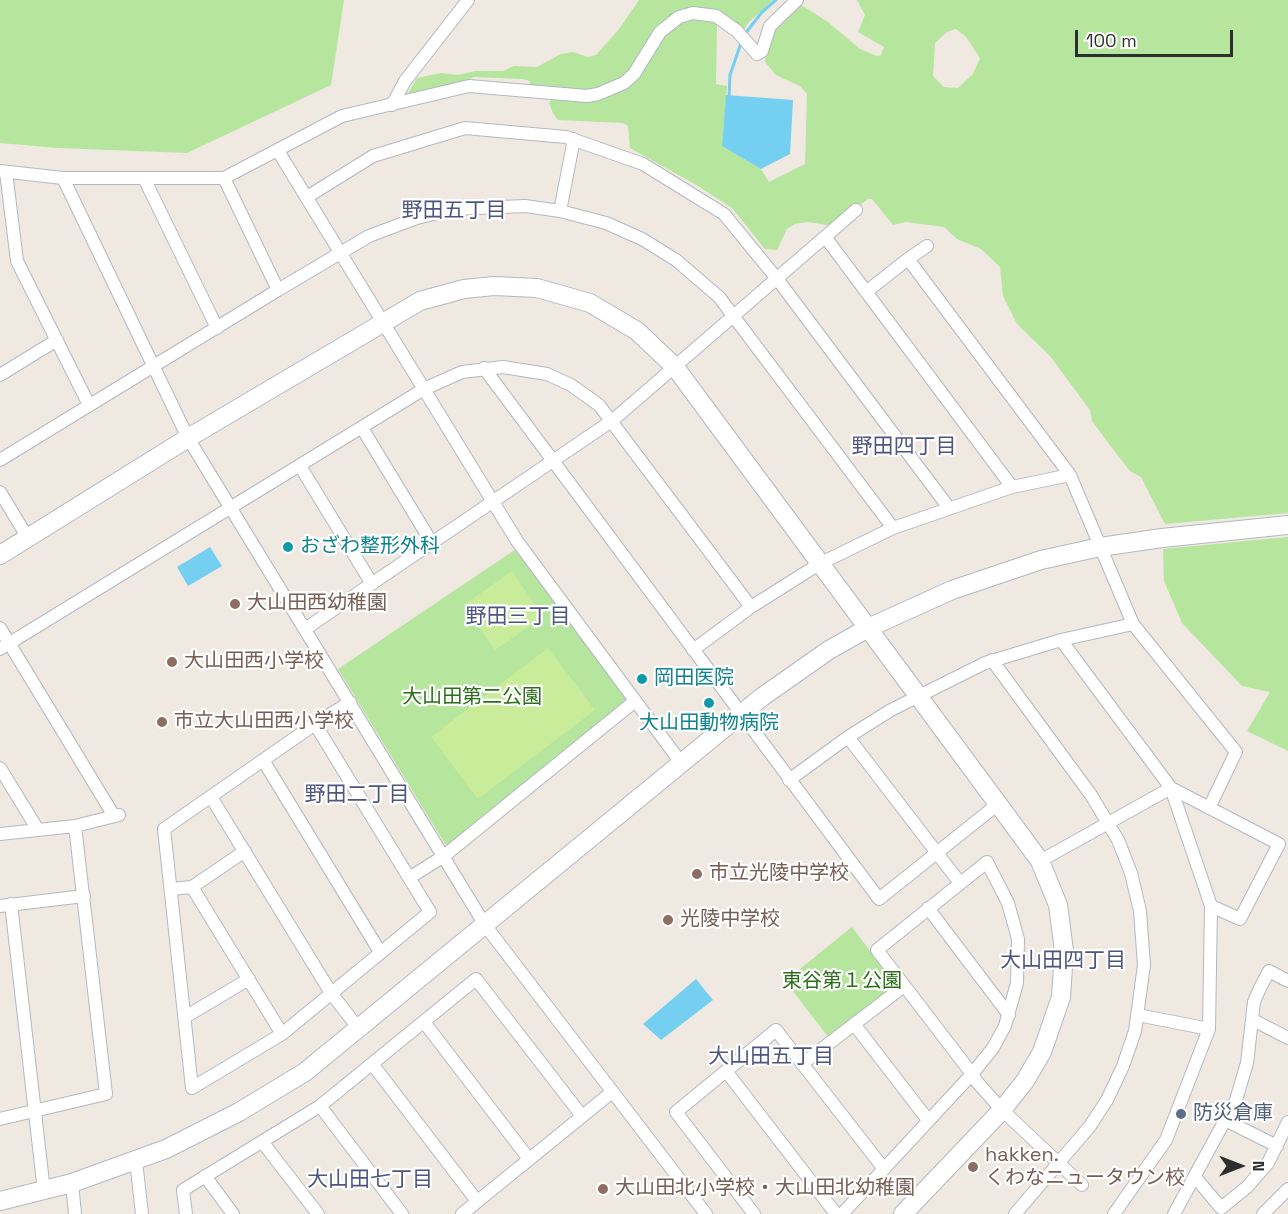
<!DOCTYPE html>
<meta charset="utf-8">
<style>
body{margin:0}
#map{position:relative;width:1288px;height:1214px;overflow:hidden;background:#efe9e1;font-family:"Space Grotesk",sans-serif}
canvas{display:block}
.north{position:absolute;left:1210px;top:1136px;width:60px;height:60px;-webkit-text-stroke:4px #fff;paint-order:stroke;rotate:90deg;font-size:16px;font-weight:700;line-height:24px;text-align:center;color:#2e2e2e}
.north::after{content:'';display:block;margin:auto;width:21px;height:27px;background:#2e2e2e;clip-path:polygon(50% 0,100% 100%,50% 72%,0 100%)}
.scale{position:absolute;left:1075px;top:30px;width:158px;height:27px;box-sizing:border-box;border:3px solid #2e2e2e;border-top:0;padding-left:8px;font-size:18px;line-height:21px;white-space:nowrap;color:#2e2e2e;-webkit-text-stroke:4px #fff;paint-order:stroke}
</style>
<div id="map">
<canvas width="1288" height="1214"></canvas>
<div class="north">N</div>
<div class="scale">100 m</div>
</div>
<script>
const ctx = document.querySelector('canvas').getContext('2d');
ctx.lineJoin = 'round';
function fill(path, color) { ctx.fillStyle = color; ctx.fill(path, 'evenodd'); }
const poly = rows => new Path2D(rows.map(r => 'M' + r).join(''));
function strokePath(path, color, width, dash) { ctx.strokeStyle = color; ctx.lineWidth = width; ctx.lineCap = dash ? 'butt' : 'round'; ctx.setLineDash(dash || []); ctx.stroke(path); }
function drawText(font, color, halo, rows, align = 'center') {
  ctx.font = font + ' "Space Grotesk","Noto Sans JP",sans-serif'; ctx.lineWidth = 4.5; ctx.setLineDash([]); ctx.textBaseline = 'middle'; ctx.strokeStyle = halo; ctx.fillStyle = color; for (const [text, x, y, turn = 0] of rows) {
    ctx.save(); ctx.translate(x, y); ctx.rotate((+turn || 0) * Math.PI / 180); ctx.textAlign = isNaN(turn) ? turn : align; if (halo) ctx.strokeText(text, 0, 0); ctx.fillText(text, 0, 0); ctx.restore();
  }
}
fill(poly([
 [0,0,344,0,331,85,187,153,58,148,0,143],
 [639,0,773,0,748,23,743,32,732,20,676,13,662,23,644,53,623,77,596,90,530,86,530,81,522,79,474,77,458,84,407,95,417,78,441,73,458,75,475,71,503,71,514,66,537,67,561,54,573,52,588,57,596,55,619,29],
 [857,0,1288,0,1288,513,1165,524,1141,477,1130,471,1109,444,1092,421,1090,410,1050,356,1017,324,1003,296,1000,267,981,249,957,239,944,227,906,222,893,225,872,199,868,199,832,226,808,222,795,224,787,229,777,250,765,249,732,208,698,186,630,148,628,126,623,123,558,120,553,113,549,103,552,98,588,100,637,77,647,65,666,30,683,19,707,18,717,23,716,84,727,86,722,146,761,169,769,182,805,164,807,94,800,86,776,75,765,62,769,36,798,3,828,22,860,49,877,56,881,55,884,47,858,32,865,15],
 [956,29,966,37,980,58,973,74,958,88,944,87,933,76,935,43,947,32],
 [1288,537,1288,751,1247,731,1270,692,1242,686,1182,623,1164,581,1163,549],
 [516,549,627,697,625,702,449,846,445,844,338,669],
 [852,927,895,984,894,988,829,1038,785,981]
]), '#b6e59e');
fill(poly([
 [512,571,543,617,495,650,464,605],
 [548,648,595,710,478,799,431,737]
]), '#c9ec9a');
fill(poly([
 [726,95,793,100,790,154,761,169,722,146],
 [210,547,222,566,188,586,177,567],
 [696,979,713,1000,661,1040,643,1024]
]), '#75cff0');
strokePath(poly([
 [745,34,762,12,776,0],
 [729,96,730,75,742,40]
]), '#75cff0', 3);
const street = poly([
 [392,105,405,81,468,0],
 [278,151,517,541,682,764],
 [0,171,63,178,224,178,342,116,469,86,587,96,598,94,624,83,634,74,660,32,679,17,693,13,716,16,737,31,757,54,762,51,770,26,797,0],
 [6,172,17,261,89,405],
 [63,178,188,438,485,925,706,1214],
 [144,178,217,328],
 [307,197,373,156,465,128,566,137,643,164,724,214,778,280,949,508],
 [560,211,574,139],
 [826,238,1012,487],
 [908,259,927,246],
 [278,290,369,236,417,218,454,209,525,206,560,211,606,223,642,239,676,260,719,297,893,528],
 [866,292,908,259,1070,475,1133,624,1236,752,1209,808],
 [484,368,879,899,998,804],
 [0,375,57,340],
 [362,428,432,543],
 [0,460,278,290,224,178],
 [300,466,372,584],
 [0,492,28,538],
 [0,628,114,816],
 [305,629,613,420,856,210],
 [1061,640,1171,788,1211,906,1209,1029,1166,1140,1114,1214],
 [0,649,424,389,462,372,503,367,547,374,571,385,599,405,751,607],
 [693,650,751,607,819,564,893,528,1012,487,1070,475],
 [992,660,1091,795,1118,840,1131,873,1140,911,1144,965,1135,1031,1123,1066,1107,1100,1090,1126,1015,1214],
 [315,724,430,912,282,1034,192,1088,164,829,315,724],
 [315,724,350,702],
 [848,737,960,883],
 [263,760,380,952],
 [0,768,38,830],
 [789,780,848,737,891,710,985,663,1061,640,1133,624],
 [1171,788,1279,844,1240,919,1211,906],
 [211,797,331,993,359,1029],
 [0,834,75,826,119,815],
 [1040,861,1171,788],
 [409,878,444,856,635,701],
 [192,887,282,1034],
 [171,889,192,887,245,851],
 [11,904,44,1191],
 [0,906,84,896],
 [928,908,1009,1015],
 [1138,1015,1209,1029],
 [185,1017,249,979],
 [1253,1020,1288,1038],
 [424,1022,529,1159],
 [854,1024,928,1120],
 [802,1064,904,986],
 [373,1065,477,1201],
 [726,1071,836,1214],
 [320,1106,402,1214],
 [0,1119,106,1094,75,826],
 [1227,1121,1277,1146],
 [263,1143,318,1214],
 [136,1161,142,1214],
 [205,1176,233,1214],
 [1195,1177,1221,1208,1247,1187,1268,1163,1288,1122],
 [72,1183,75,1214],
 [186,1214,183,1190,320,1106,476,979,582,1116],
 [462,1214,612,1092],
 [754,1214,676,1112,776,1030,884,1169],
 [842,1214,972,1074,993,1048,1005,1026,1017,983,1018,939,1008,903,987,862,877,950,972,1074,977,1082,1002,1110,1082,1185],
 [1174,1214,1236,1100,1247,1063,1254,1002,1260,988,1269,971,1288,981],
 [1263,1214,1288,1189]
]);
const secondary = poly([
 [0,555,188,438,420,301,464,289,494,286,537,288,590,303,637,331,675,367,998,804,1040,861,1058,905,1064,951,1061,997,1042,1052,1025,1081,1002,1110,903,1214],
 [0,1201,72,1183,166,1149,239,1112,305,1072,762,697,829,650,868,628,952,590,1041,560,1100,547,1162,538,1288,525]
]);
strokePath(street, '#b4b7c1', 14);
strokePath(secondary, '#b4b7c1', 20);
strokePath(street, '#fff', 12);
strokePath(secondary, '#fff', 18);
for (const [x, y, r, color] of [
 [288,547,6,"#0f9aa8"],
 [235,604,6,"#8d6e63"],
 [172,662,6,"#8d6e63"],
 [642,679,6,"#0f9aa8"],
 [709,703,6,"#0f9aa8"],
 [162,722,6,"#8d6e63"],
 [697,874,6,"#8d6e63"],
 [668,920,6,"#8d6e63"],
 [1181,1114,6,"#5c6f8a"],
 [973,1167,6,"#8d6e63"],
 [603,1189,6,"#8d6e63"]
]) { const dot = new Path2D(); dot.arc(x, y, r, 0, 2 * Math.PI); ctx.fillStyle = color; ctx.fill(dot); strokePath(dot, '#fff', 2); }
drawText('20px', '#0d838f', '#fff', [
 ["おざわ整形外科",300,547],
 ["岡田医院",654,679],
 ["大山田動物病院",709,724,"center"]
], 'left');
drawText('20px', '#785e54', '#fff', [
 ["大山田西幼稚園",247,604],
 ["大山田西小学校",184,662],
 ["市立大山田西小学校",174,722],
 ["市立光陵中学校",709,874],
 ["光陵中学校",680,920],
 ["hakken.",985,1156],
 ["くわなニュータウン校",985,1179],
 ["大山田北小学校・大山田北幼稚園",615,1189]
], 'left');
drawText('20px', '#2c6e1b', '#fff', [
 ["大山田第二公園",472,698],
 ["東谷第１公園",842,982]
]);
drawText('20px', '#4e5e75', '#fff', [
 ["防災倉庫",1193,1114]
], 'left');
drawText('21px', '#4d5680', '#fff', [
 ["野田五丁目",454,211],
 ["野田四丁目",904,447],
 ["野田三丁目",518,617],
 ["野田二丁目",357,795],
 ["大山田四丁目",1063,961],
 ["大山田五丁目",771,1057],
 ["大山田七丁目",370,1180]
]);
</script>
